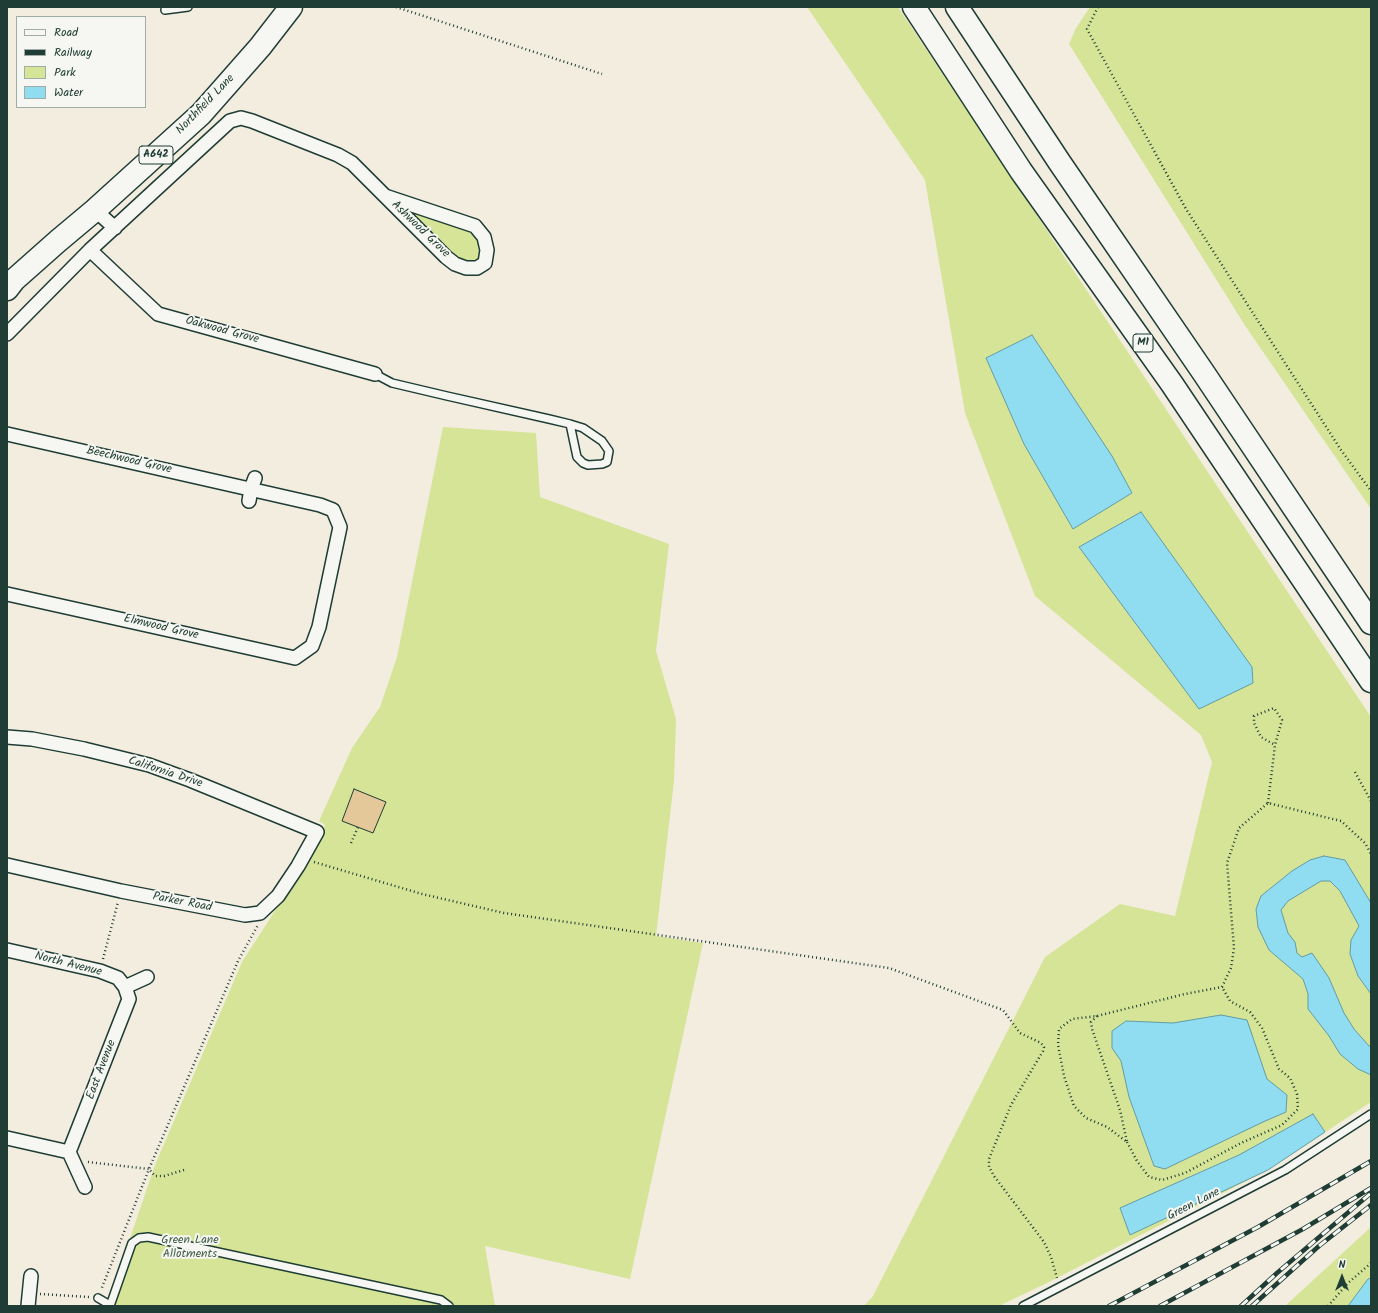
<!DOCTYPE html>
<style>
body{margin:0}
#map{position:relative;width:1378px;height:1313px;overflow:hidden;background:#f3ede0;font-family:Kalam,sans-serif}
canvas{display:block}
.frame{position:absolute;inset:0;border:8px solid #1f3d34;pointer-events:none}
.legend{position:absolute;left:16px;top:16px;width:130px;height:92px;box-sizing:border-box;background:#f6f6f2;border:1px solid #a0aca6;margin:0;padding:5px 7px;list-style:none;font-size:12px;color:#1f3d34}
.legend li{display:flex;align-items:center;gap:8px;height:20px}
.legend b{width:20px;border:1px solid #a0aca6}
.north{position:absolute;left:1322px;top:1257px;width:40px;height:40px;-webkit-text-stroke:3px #f6f6f2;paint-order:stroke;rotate:0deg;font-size:11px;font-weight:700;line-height:16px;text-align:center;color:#1f3d34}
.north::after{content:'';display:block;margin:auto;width:14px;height:18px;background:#1f3d34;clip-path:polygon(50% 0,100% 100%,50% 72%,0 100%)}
</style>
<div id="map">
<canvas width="1378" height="1313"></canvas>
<div class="frame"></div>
<ul class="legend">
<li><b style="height:5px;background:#f6f6f2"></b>Road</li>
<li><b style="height:5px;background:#1f3d34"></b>Railway</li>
<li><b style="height:11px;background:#d5e497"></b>Park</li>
<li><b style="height:11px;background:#90dcf0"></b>Water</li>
</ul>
<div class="north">N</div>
</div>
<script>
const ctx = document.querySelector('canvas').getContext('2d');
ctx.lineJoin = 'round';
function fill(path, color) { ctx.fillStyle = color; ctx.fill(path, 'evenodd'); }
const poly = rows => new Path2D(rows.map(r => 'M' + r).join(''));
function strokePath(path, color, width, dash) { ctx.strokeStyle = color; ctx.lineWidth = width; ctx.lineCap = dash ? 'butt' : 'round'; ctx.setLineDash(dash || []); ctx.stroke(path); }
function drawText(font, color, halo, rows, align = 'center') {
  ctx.font = font + ' Kalam,sans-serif'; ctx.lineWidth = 4; ctx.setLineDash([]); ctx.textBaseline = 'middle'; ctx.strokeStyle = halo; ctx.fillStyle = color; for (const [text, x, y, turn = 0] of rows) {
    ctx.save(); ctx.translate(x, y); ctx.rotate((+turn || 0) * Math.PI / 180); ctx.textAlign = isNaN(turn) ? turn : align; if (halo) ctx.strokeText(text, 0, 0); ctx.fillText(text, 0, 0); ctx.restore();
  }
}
fill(poly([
 [807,7,898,7,1371,717,1371,1102,1268,1170,1047,1283,999,1306,864,1306,873,1296,1045,957,1120,904,1175,916,1212,762,1201,735,1035,596,965,413,925,180],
 [1090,7,1371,7,1371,509,1246,327,1069,44,1076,28],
 [401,201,484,237,477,268,446,257],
 [443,427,536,433,540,497,669,544,656,651,676,719,674,781,656,936,703,943,630,1279,485,1246,495,1306,107,1306,155,1165,242,962,298,875,325,825,319,821,352,748,380,707,397,657],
 [1371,1227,1371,1278,1368,1280,1348,1306,1285,1306]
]), '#d5e497');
const water = poly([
 [1032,335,1112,456,1132,493,1073,529,1024,444,986,358,1032,335],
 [1141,512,1252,667,1253,683,1199,709,1079,547,1141,512],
 [1324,856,1345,860,1371,903,1371,994,1358,976,1350,954,1351,940,1359,926,1340,891,1330,881,1321,881,1288,901,1281,910,1288,933,1295,942,1297,953,1302,957,1312,953,1329,978,1344,1013,1354,1029,1369,1046,1371,1046,1371,1075,1358,1069,1340,1054,1329,1036,1308,1009,1308,994,1303,979,1269,950,1258,927,1256,909,1261,896,1292,871,1310,860,1324,856],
 [1221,1015,1247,1020,1267,1079,1287,1095,1286,1112,1263,1122,1165,1169,1154,1166,1129,1097,1121,1061,1112,1048,1112,1031,1126,1021,1173,1023,1221,1015],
 [1313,1114,1325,1132,1268,1170,1130,1235,1120,1208,1239,1155,1313,1114],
 [1371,1278,1371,1306,1348,1306,1368,1279,1371,1278]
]);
fill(water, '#90dcf0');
strokePath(water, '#639ca5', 1);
const building = poly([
 [354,789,386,802,373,833,342,821,354,789]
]);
fill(building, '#e5c899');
strokePath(building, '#1f3d34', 1);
const service = poly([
 [165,10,188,7],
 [375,374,392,383,447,396,549,419,570,424,583,428,602,441,609,451,607,462,602,464,588,465,583,463,577,457,570,424],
 [98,1298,110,1305],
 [110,1306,132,1243,139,1238,148,1237,441,1300,449,1306],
 [1023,1306,1285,1170,1371,1114]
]);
const minor = poly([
 [95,210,115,228],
 [90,250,158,314,375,374],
 [7,334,90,250,230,121,241,118,252,121,338,155,352,163,385,196,475,226,484,237,487,250,485,263,477,268,466,268,455,264,446,257,385,196],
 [7,434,320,505,333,510,340,527,319,627,312,646,295,658,7,594],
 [249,501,251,489,255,478],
 [7,737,32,739,84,749,149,765,190,780,317,832,298,866,278,896,260,913,245,915,121,891,7,865],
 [7,950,100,971,118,978,125,987,147,977],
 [7,1138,69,1152,85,1187],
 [69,1152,129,999,125,987],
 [28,1306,31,1276]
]);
const trunk = poly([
 [7,289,14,280,58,241,95,210,201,114,260,47,291,7]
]);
const motorway = poly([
 [914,7,1021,171,1172,384,1371,681],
 [957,7,1060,163,1203,372,1371,623]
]);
strokePath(service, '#1f3d34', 10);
strokePath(minor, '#1f3d34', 16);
strokePath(trunk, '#1f3d34', 25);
strokePath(motorway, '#1f3d34', 25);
strokePath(poly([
 [396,7,602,74],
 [1098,7,1087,29,1186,209,1341,450,1371,491],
 [1355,772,1371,801],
 [1268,803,1275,745,1282,720,1274,708,1254,716,1254,723,1261,737,1275,745],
 [351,843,358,827],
 [314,862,422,894,504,913,889,968,1003,1010,1020,1033,1041,1043,1044,1047,1043,1051,1011,1105,989,1159,989,1167,994,1176,1044,1242,1051,1257,1057,1278],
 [103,959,118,902],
 [1097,1016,1091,1022,1092,1029,1120,1110,1127,1142,1107,1127,1086,1118,1074,1106,1064,1076,1058,1045,1059,1029,1072,1019,1097,1016,1185,994,1222,987,1231,968,1234,948,1227,863,1239,828,1268,803,1341,821,1365,843,1371,854],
 [1127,1142,1137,1161,1149,1177,1162,1180,1185,1173,1241,1143,1282,1125,1298,1109,1297,1094,1290,1078,1279,1069,1262,1028,1250,1012,1230,1001,1222,987],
 [88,1162,149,1169,101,1290],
 [184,1170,164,1176,155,1176,149,1169,238,961,258,925],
 [40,1294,89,1297],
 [1328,1306,1348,1283,1371,1263]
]), '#1f3d34', 2.5, [1, 3]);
strokePath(service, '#f6f6f2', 7);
strokePath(minor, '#f6f6f2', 13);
strokePath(trunk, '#f6f6f2', 22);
strokePath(motorway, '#f6f6f2', 22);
const rail = poly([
 [1109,1306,1258,1227,1371,1161],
 [1160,1306,1303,1229,1371,1188],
 [1241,1306,1277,1273,1371,1193],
 [1252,1306,1319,1246,1371,1205]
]);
strokePath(rail, '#1f3d34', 4.5);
strokePath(rail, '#f6f6f2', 3, [9]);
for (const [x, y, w] of [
 [156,155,34],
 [1143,343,20]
]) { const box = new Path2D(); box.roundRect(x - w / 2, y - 9, w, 18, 3); ctx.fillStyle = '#f6f6f2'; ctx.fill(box); strokePath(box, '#1f3d34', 1); }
drawText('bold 11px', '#1f3d34', null, [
 ["A642",156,155],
 ["M1",1143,343]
]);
drawText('12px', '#1f3d34', '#f6f6f2', [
 ["Northfield Lane",206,105,-46],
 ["Ashwood Grove",420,230,44],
 ["Oakwood Grove",222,331,15],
 ["Beechwood Grove",129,461,13],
 ["Elmwood Grove",161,628,13],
 ["California Drive",165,773,18],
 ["Parker Road",182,903,11],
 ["North Avenue",68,965,14],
 ["East Avenue",102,1070,-69],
 ["Green Lane",1194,1205,-27]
]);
drawText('12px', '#435e48', '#f6f6f2', [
 ["Green Lane",190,1241],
 ["Allotments",190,1255]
]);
</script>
